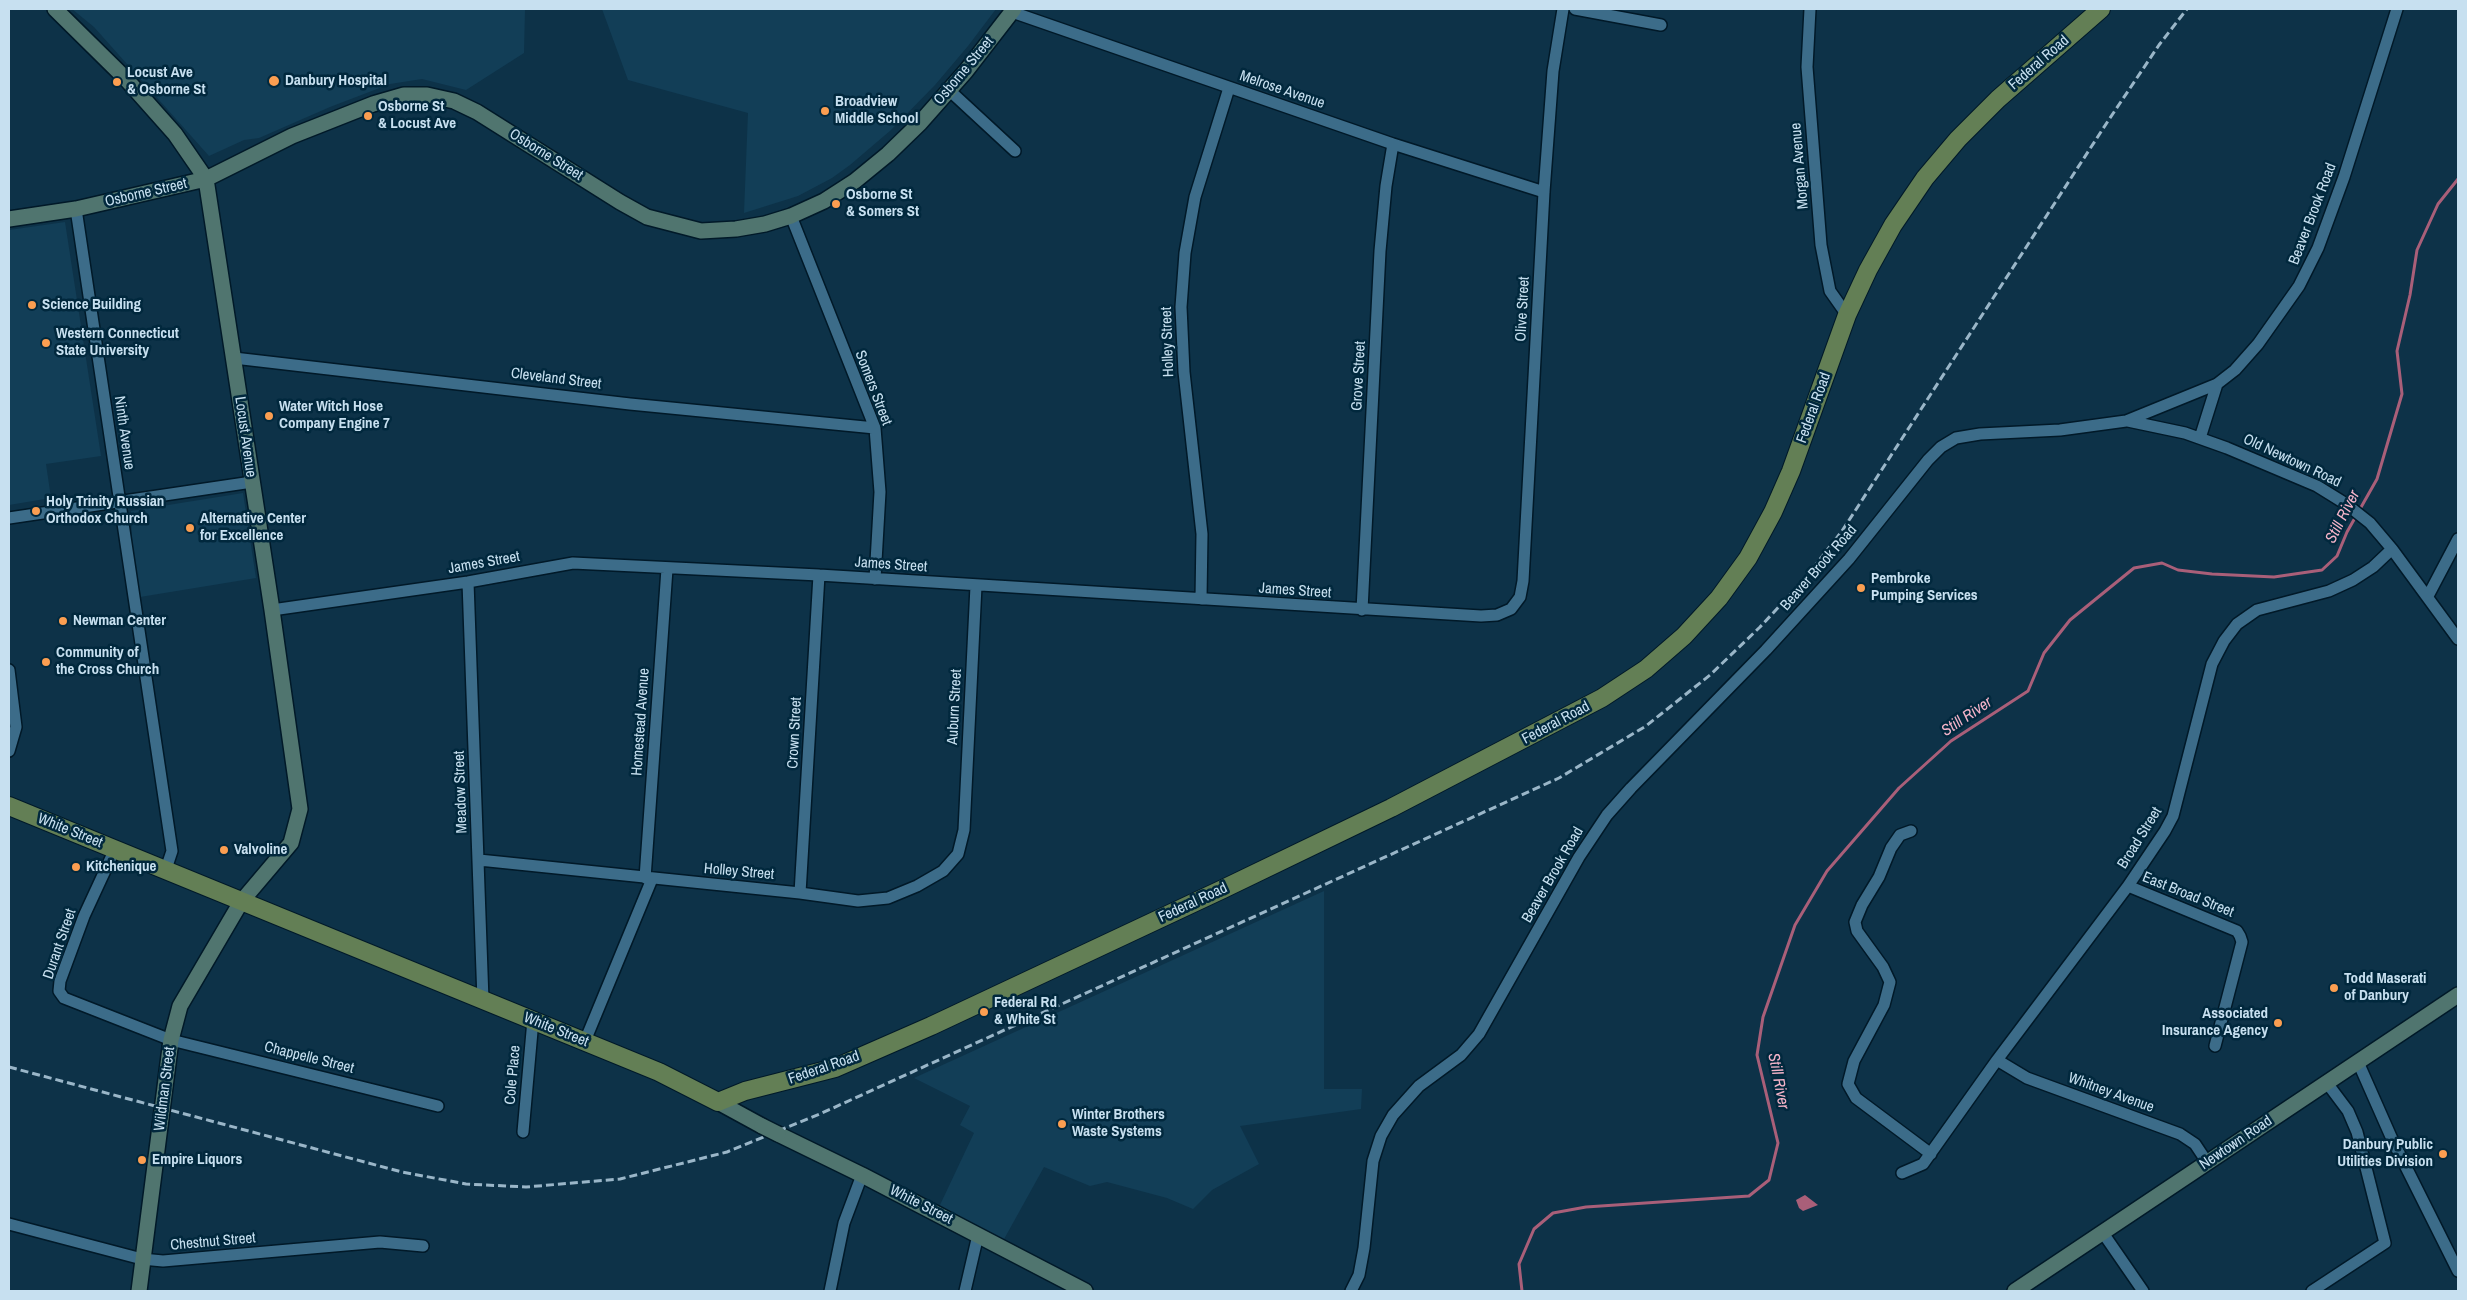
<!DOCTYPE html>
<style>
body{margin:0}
#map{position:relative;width:2467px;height:1300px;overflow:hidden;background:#0d3248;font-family:"Archivo Narrow",sans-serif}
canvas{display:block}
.frame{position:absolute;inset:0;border:10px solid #c7e0f0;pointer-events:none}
</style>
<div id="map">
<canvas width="2467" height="1300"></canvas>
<div class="frame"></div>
</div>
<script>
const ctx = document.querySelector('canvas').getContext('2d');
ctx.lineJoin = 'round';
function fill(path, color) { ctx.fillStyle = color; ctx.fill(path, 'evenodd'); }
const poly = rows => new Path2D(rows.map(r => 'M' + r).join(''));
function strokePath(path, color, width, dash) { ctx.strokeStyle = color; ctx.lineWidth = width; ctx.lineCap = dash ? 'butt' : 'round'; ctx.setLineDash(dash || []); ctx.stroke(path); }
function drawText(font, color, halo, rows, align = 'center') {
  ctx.font = font + ' "Archivo Narrow",sans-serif'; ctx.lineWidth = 5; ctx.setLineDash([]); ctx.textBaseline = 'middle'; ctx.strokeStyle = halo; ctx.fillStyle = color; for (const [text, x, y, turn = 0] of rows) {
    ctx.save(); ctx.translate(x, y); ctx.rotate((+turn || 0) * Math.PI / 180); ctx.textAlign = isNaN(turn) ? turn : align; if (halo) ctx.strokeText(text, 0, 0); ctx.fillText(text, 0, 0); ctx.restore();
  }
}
fill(poly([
 [72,9,525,9,524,53,466,90,422,79,390,84,330,107,259,138,244,140,209,156,94,27],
 [602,9,996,9,968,46,935,85,891,130,850,165,832,178,798,196,744,213,748,113,628,80],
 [65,222,101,456,46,464,51,498,9,505,9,230],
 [243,493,256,578,140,597,132,545,131,511],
 [1324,891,1324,1089,1362,1089,1361,1109,1240,1126,1259,1164,1212,1190,1193,1209,1167,1198,1107,1182,1090,1186,1044,1167,1003,1241,940,1205,974,1133,960,1125,970,1106,914,1078]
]), '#123e57');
fill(poly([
 [1805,1195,1818,1205,1803,1211,1799,1208,1796,1200]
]), '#a95f79');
strokePath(poly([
 [1522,1291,1519,1264,1534,1229,1553,1213,1586,1207,1749,1196,1769,1180,1778,1143,1757,1055,1763,1017,1795,925,1827,871,1899,788,1951,741,2028,691,2044,653,2070,620,2134,568,2162,563,2178,570,2212,574,2274,577,2322,570,2337,556,2347,532,2377,479,2402,394,2397,351,2410,295,2417,250,2438,204,2458,179]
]), '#a95f79', 3);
const street = poly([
 [1575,9,1661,25],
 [1810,9,1807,67,1821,245,1830,291,1847,315],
 [1012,12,1393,144,1544,192],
 [949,90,1015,151],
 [76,209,172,851,166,869],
 [791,216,875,428,880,492,875,579],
 [234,358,630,404,875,428],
 [2128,421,2185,433,2227,448,2317,486,2346,504,2370,523,2392,549,2458,639],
 [2200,438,2217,384],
 [9,518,252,482],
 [468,582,483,1000],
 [2428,596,2458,539],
 [1201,599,1202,534,1184,372,1181,307,1185,253,1195,197,1229,88],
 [272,610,468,582,573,563,819,575,1481,616,1497,615,1511,609,1520,597,1523,581,1544,192,1553,71,1563,9],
 [1362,610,1380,251,1386,186,1393,144],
 [9,670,16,727,9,751],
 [1911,831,1900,835,1891,848,1879,877,1862,905,1855,922,1857,931,1883,967,1890,982,1884,1005,1854,1061,1848,1084,1856,1098,1931,1154],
 [115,849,84,916,60,981,59,991,64,998,171,1040,438,1106],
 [479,860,800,893,858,901,888,898,917,886,943,871,958,854,964,830,976,586],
 [645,878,667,569],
 [2128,886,2237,931,2240,936,2242,942,2215,1046],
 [800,893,819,575],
 [585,1041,652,879],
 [1997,1060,2027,1078,2180,1134,2195,1144,2207,1162],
 [2358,1062,2392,1139,2458,1271],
 [523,1132,533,1020],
 [1902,1173,1923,1164,1997,1060,2128,886,2165,831,2173,816,2212,664,2224,641,2237,624,2257,610,2329,591,2353,580,2373,567,2392,549],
 [9,1224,142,1259,163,1261,380,1242,423,1246],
 [2103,1233,2143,1291],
 [830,1291,844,1223,862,1175],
 [965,1291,978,1235],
 [1351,1291,1359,1275,1364,1248,1373,1161,1381,1136,1393,1115,1419,1086,1461,1055,1479,1034,1579,857,1607,815,1631,788,1766,650,1849,559,1928,460,1941,447,1956,438,1980,434,2060,430,2126,421,2217,384,2235,370,2258,344,2299,286,2318,248,2344,177,2397,9],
 [2312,1291,2385,1243,2357,1132,2348,1111,2327,1083]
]);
const secondary = poly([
 [55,9,127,80,175,134,206,179,272,610,300,809,291,843,241,902,180,1006,171,1040,139,1291],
 [9,219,76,209,206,179,292,136,373,104,404,95,427,95,454,101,477,112,620,202,647,217,701,231,736,229,765,224,791,216,824,201,855,181,888,154,920,123,966,71,1014,9],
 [718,1102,762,1126],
 [778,1134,862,1175,1085,1291],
 [2015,1291,2458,995]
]);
const primary = poly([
 [9,806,659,1072,718,1102,745,1091,835,1068,931,1026,1223,889,1391,808,1602,698,1646,669,1684,636,1719,598,1748,558,1773,512,1791,471,1847,315,1868,270,1893,225,1925,178,1958,139,1998,99,2101,9]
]);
strokePath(street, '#011928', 14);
strokePath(secondary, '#011928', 18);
strokePath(primary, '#011928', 20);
strokePath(street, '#3c6c89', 11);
strokePath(secondary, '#50756f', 15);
strokePath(primary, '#637f55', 18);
strokePath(poly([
 [9,1067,402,1172,466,1184,526,1187,620,1179,727,1152,822,1113,1559,778,1646,726,1710,675,1760,627,1803,581,1842,531,2108,121,2159,45,2187,9]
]), '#9ab6c8', 3, [8, 4]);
const secondaryBridge = poly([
 [762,1126,778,1134]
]);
strokePath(secondaryBridge, '#011928', 18, []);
strokePath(secondaryBridge, '#50756f', 15);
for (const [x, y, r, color] of [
 [274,81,6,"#fb9e51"],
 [117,82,5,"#fb9e51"],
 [825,111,5,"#fb9e51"],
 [368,116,5,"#fb9e51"],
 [836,204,5,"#fb9e51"],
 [32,305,5,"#fb9e51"],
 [46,343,5,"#fb9e51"],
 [269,416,5,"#fb9e51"],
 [36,511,5,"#fb9e51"],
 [190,528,5,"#fb9e51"],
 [1861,588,5,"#fb9e51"],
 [63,621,5,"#fb9e51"],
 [46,662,5,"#fb9e51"],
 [224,850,5,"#fb9e51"],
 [76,867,5,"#fb9e51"],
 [2334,988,5,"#fb9e51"],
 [984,1012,5,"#fb9e51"],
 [2278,1023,5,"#fb9e51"],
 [1062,1124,5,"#fb9e51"],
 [2443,1154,5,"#fb9e51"],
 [142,1160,5,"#fb9e51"]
]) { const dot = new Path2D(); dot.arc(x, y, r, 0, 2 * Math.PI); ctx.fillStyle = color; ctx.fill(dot); strokePath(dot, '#01283d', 2); }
drawText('15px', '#c7e0f0', '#01283d', [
 ["Federal Road",2039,63,-41],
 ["Osborne Street",964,71,-50],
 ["Melrose Avenue",1282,90,19],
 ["Osborne Street",546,155,32],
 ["Morgan Avenue",1800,166,-95],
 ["Osborne Street",146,193,-13],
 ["Beaver Brook Road",2313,214,-69],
 ["Olive Street",1523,309,-87],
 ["Holley Street",1168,342,-92],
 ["Grove Street",1359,376,-87],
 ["Cleveland Street",556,379,7],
 ["Somers Street",873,388,69],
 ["Federal Road",1814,408,-70],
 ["Ninth Avenue",124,433,82],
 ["Locust Avenue",245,437,82],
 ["Old Newtown Road",2292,461,25],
 ["James Street",484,563,-10],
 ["James Street",891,565,4],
 ["Beaver Brook Road",1819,568,-49],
 ["James Street",1295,591,4],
 ["Auburn Street",955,707,-87],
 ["Homestead Avenue",641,722,-86],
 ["Federal Road",1556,723,-28],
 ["Crown Street",795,733,-87],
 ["Meadow Street",461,792,-92],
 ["White Street",70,831,22],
 ["Broad Street",2140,838,-58],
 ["Holley Street",739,872,5],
 ["Beaver Brook Road",1553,875,-60],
 ["East Broad Street",2188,895,22],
 ["Federal Road",1193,903,-25],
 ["Durant Street",60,944,-71],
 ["White Street",556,1030,22],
 ["Chappelle Street",309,1058,14],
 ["Federal Road",824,1068,-19],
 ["Cole Place",513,1075,-85],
 ["Wildman Street",165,1089,-83],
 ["Whitney Avenue",2111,1093,20],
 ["Newtown Road",2236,1143,-34],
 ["White Street",921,1205,27],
 ["Chestnut Street",213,1242,-5]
]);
drawText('bold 15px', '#c7e0f0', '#01283d', [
 ["Locust Ave",127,73],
 ["& Osborne St",127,90],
 ["Danbury Hospital",285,81],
 ["Broadview",835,102],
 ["Middle School",835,119],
 ["Osborne St",378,107],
 ["& Locust Ave",378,124],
 ["Osborne St",846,195],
 ["& Somers St",846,212],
 ["Science Building",42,305],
 ["Western Connecticut",56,334],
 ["State University",56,351],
 ["Water Witch Hose",279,407],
 ["Company Engine 7",279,424],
 ["Holy Trinity Russian",46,502],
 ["Orthodox Church",46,519],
 ["Alternative Center",200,519],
 ["for Excellence",200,536],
 ["Pembroke",1871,579],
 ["Pumping Services",1871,596],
 ["Newman Center",73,621],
 ["Community of",56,653],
 ["the Cross Church",56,670],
 ["Valvoline",234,850],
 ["Kitchenique",86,867],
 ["Todd Maserati",2344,979],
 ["of Danbury",2344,996],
 ["Federal Rd",994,1003],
 ["& White St",994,1020],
 ["Associated",2268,1014,"right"],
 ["Insurance Agency",2268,1031,"right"],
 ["Winter Brothers",1072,1115],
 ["Waste Systems",1072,1132],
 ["Danbury Public",2433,1145,"right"],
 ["Utilities Division",2433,1162,"right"],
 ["Empire Liquors",152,1160]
], 'left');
drawText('italic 16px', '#f4b4c9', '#01283d', [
 ["Still River",2343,517,-63],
 ["Still River",1967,717,-34],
 ["Still River",1778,1081,79]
]);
</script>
